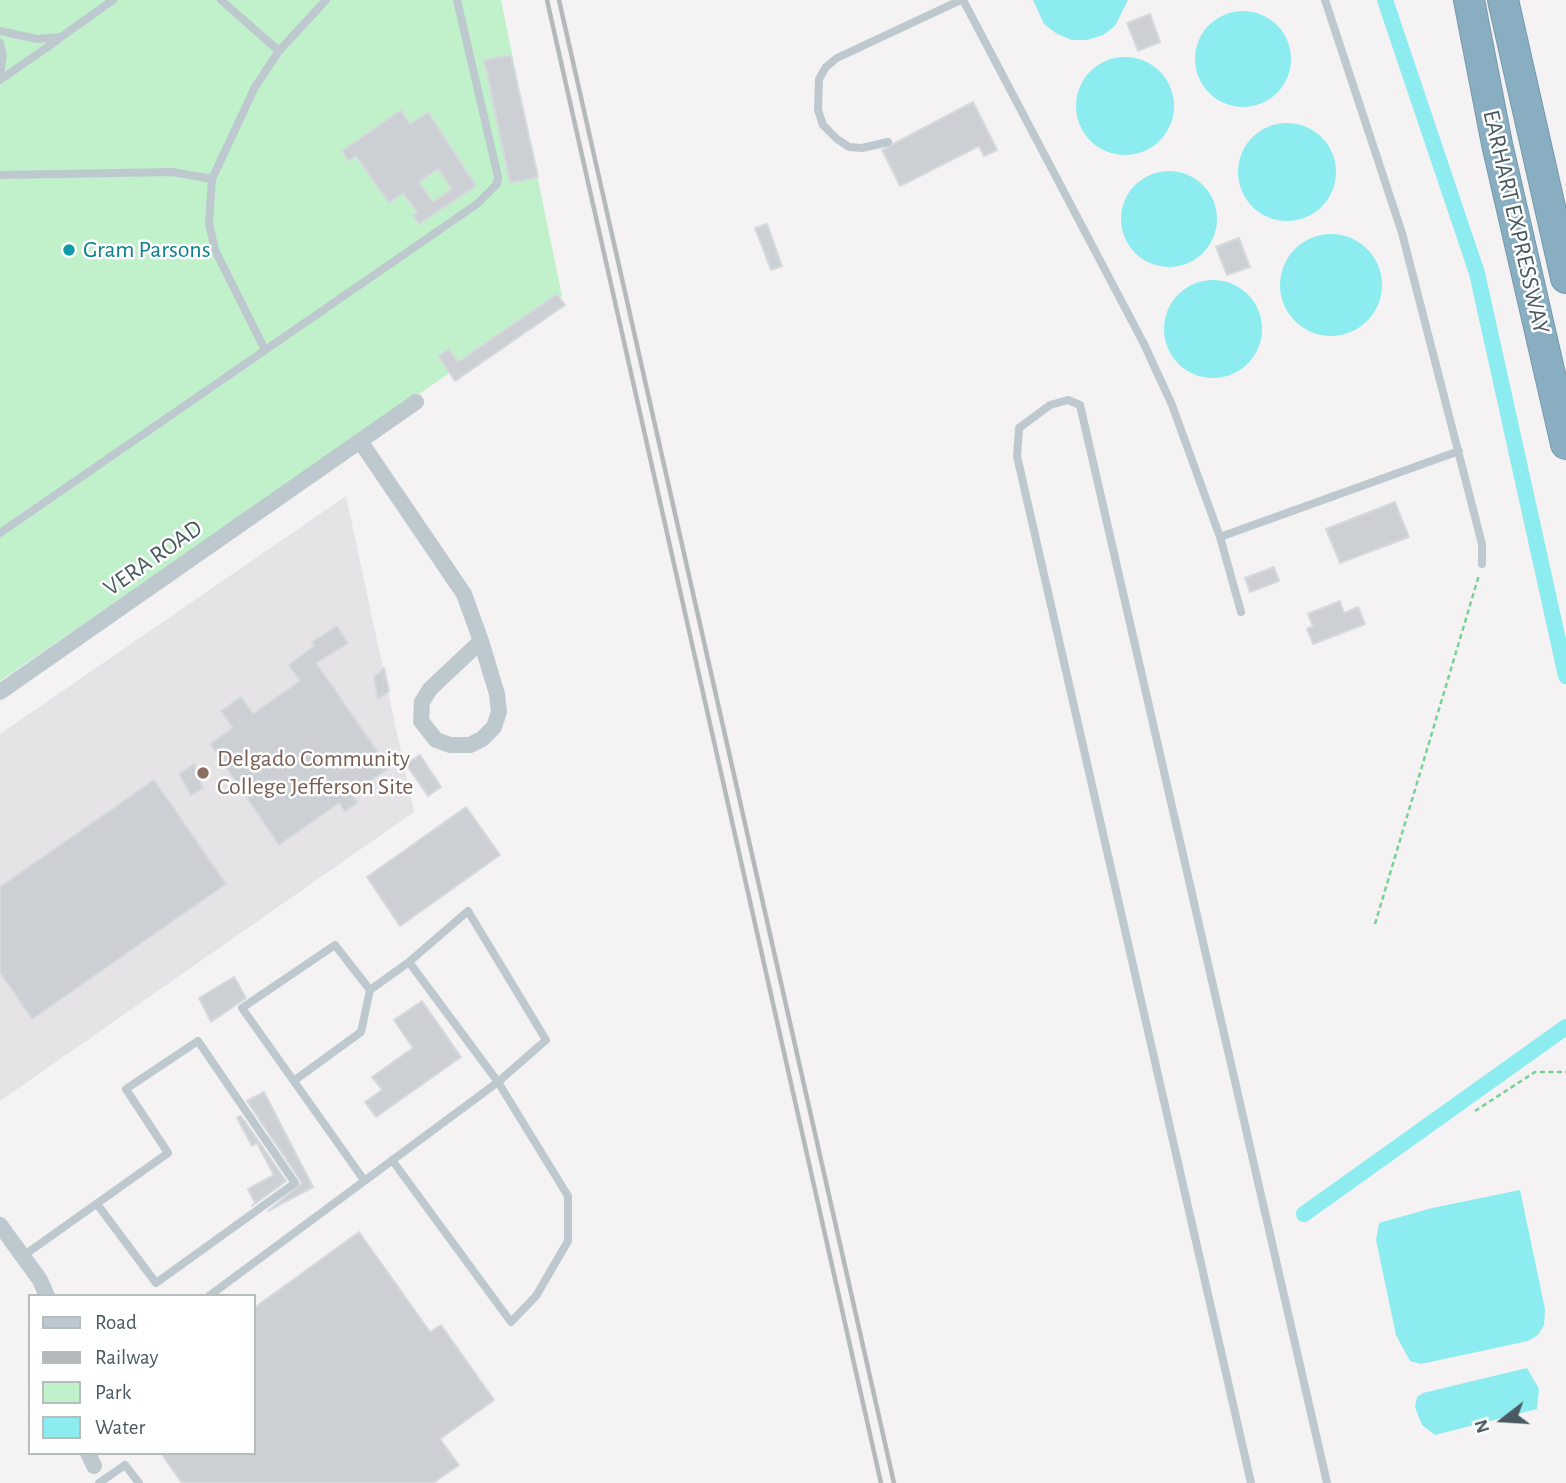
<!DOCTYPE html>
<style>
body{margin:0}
#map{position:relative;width:1566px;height:1483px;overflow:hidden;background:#f4f2f2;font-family:"Alegreya Sans",sans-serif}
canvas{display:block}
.legend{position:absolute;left:28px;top:1294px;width:228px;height:161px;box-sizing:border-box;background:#fff;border:2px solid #b6bdbf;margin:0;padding:9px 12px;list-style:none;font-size:21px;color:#495960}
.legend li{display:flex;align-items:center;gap:14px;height:35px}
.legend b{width:35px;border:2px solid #b6bdbf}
.north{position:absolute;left:1468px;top:1385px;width:70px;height:70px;-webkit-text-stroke:5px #fff;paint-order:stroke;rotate:253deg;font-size:19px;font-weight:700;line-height:28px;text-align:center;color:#495960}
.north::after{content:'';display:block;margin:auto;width:24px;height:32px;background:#495960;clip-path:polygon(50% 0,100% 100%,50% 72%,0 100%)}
</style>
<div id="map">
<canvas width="1566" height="1483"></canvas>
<ul class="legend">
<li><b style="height:9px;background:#bdc9cf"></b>Road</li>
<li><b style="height:9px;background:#b4b9bc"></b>Railway</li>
<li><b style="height:19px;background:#c1f1cb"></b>Park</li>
<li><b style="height:19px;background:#8decef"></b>Water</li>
</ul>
<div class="north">N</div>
</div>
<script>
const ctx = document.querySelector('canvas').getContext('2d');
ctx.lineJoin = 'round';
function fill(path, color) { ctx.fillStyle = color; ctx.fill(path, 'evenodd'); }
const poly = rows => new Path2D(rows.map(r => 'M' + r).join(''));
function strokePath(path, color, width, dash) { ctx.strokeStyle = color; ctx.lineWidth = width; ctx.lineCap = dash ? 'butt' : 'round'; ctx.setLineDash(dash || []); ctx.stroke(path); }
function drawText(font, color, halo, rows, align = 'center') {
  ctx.font = font + ' "Alegreya Sans",sans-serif'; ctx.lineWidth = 5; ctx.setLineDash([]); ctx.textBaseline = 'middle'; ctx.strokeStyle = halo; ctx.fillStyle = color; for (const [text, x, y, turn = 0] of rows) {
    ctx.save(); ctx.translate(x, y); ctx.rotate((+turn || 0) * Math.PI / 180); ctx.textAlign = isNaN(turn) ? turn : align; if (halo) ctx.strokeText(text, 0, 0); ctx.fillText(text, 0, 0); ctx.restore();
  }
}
fill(poly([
 [346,496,414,812,0,1101,0,734]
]), '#e5e3e5');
fill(poly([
 [0,0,501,0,562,296,0,681]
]), '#c1f1cb');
fill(poly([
 [1033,0,1128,0,1115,26,1103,35,1087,40,1072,40,1057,34,1044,24],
 '1195 59a48 48 0 1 1 96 0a48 48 0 1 1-96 0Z',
 '1076 106a49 49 0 1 1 98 0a49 49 0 1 1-98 0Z',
 '1238 172a49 49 0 1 1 98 0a49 49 0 1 1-98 0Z',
 '1121 219a48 48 0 1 1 96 0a48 48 0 1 1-96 0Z',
 '1280 285a51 51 0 1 1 102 0a51 51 0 1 1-102 0Z',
 '1164 329a49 49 0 1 1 98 0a49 49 0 1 1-98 0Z',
 [1520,1190,1545,1309,1544,1325,1538,1335,1528,1341,1421,1364,1410,1361,1396,1335,1376,1240,1379,1223,1432,1208],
 [1527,1368,1539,1389,1537,1409,1435,1435,1422,1425,1415,1407,1417,1397,1423,1393]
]), '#8decef');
strokePath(poly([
 [1385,0,1477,273,1566,676],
 [1304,1214,1566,1027]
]), '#8decef', 16);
const building = poly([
 [1150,14,1160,42,1138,51,1127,23,1150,14],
 [511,55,538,177,510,183,484,60,511,55],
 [973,102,997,150,984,156,979,146,900,186,882,150,973,102],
 [401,110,410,124,428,112,476,186,419,224,413,215,417,212,403,193,389,203,356,156,348,161,342,151,401,110],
 [438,169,452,189,433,202,419,182,438,169],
 [767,224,782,266,771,270,755,228,767,224],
 [1239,238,1250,267,1227,275,1216,247,1239,238],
 [557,294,565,305,455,381,438,356,449,349,458,362,557,294],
 [1395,502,1409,537,1340,563,1326,529,1395,502],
 [1274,567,1279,581,1250,592,1245,578,1274,567],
 [1340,601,1344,613,1358,607,1365,624,1313,644,1307,629,1313,626,1308,614,1340,601],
 [337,626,348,643,316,663,389,768,351,794,358,803,345,811,339,803,279,845,210,744,233,728,221,711,241,697,253,714,300,681,289,665,314,646,312,642,337,626],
 [384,668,389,691,378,699,374,677,384,668],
 [420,755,441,787,428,796,406,764,420,755],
 [194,764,203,788,191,795,179,774,194,764],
 [154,780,226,884,32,1019,0,972,0,887,154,780],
 [466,807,500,855,400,926,367,877,466,807],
 [234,977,246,998,211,1022,199,998,234,977],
 [422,1001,461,1057,376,1117,365,1102,382,1090,372,1077,413,1048,394,1020,422,1001],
 [264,1092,313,1187,268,1211,302,1183,247,1101,264,1092],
 [241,1116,286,1181,252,1206,255,1203,248,1189,274,1175,257,1143,252,1146,237,1118,241,1116],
 [359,1232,430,1332,441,1325,494,1400,440,1439,459,1465,433,1483,182,1483,161,1453,254,1453,254,1308,359,1232]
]);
fill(building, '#ccd0d4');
strokePath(building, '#d6d9dd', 2);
const highway = poly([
 [1469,0,1497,144,1566,444],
 [1503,0,1566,278]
]);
strokePath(highway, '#749aad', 32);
strokePath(poly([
 [1375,924,1479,575],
 [1475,1111,1535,1072,1566,1072]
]), '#77d195', 2.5, [5, 3.5]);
strokePath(poly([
 [221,0,279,51],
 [963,0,1144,344,1172,405,1220,537,1241,612],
 [1325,0,1402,233,1482,544,1482,564],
 [0,31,37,39,61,37,113,0],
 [0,43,3,55,0,76],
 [0,80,59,39],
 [888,142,862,148,849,147,837,139,823,125,818,110,819,79,826,67,837,58,961,0],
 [0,175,172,172,212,179],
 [264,348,215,250,209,223,212,179,255,87,279,51,326,0],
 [0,533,477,204,497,184,498,177,457,0],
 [1220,537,1459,451],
 [295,1080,361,1032,370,990],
 [392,1160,511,1322,536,1296,568,1241,568,1196,498,1082,409,962],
 [23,1256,168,1153,126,1089,198,1041,295,1183,156,1283,97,1204],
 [209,1296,498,1082,546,1040,468,911,409,962,370,990,335,945,242,1008,364,1180],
 [99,1483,125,1465,139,1483],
 [1251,1483,1017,456,1019,428,1050,405,1068,400,1080,405,1327,1483]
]), '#bdc9cf', 8);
strokePath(poly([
 [360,441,464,594,481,641],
 [481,641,497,694,499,712,494,727,482,739,470,745,450,745,436,740,421,721,422,702,430,689,481,641],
 [0,692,416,402],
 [0,1225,40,1280,47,1296],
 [88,1453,94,1466]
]), '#bdc9cf', 16);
strokePath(highway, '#89aec1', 30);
strokePath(poly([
 [547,0,881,1483],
 [559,0,894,1483]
]), '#b4b9bc', 4.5);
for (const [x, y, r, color] of [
 [69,250,7,"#0f9aa8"],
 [203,773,7,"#8d6e63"]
]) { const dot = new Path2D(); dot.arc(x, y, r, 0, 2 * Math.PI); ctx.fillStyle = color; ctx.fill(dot); strokePath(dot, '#fff', 2.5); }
drawText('24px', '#495960', '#fff', [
 ["EARHART EXPRESSWAY",1516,222,77],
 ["VERA ROAD",153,558,-35]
]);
drawText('24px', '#0d838f', '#fff', [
 ["Gram Parsons",83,250]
], 'left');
drawText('24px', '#785e54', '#fff', [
 ["Delgado Community",217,759],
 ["College Jefferson Site",217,787]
], 'left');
</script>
